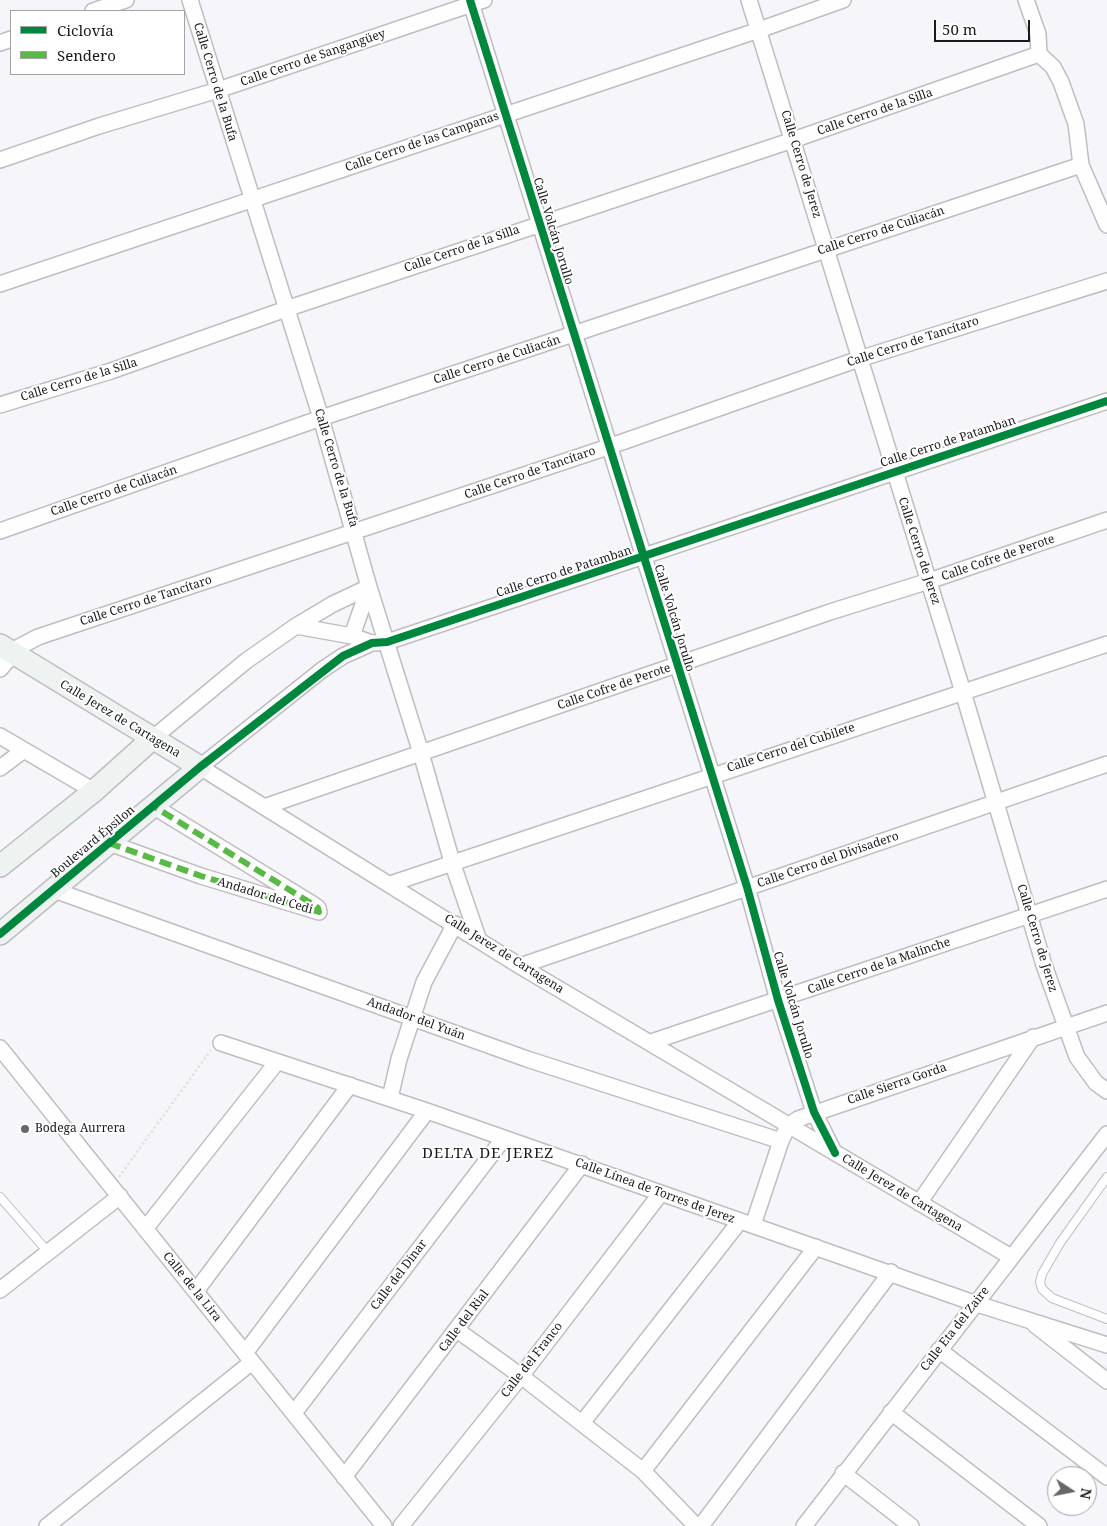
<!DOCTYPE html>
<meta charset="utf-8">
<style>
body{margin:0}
#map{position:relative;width:1107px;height:1526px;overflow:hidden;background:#f6f6fa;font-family:"Noto Serif",serif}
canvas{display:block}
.legend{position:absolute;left:10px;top:10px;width:175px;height:65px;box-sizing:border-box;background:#fff;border:1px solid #a3a3a4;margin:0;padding:6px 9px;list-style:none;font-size:15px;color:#1a1a1c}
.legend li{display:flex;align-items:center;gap:10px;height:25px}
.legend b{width:25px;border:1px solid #a3a3a4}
.north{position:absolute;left:1047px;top:1466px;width:50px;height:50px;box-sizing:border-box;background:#fff;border:1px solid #a3a3a4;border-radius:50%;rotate:101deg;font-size:14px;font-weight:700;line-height:20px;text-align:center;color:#1a1a1c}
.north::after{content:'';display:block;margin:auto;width:18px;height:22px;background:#67676a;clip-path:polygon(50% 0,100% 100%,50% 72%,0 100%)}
.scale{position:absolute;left:934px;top:20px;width:96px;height:22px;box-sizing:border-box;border:2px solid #1a1a1c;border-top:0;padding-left:6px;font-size:15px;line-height:18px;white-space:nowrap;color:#1a1a1c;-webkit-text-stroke:4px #fff;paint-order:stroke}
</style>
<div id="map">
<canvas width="1107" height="1526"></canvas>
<ul class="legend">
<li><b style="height:6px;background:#00873e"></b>Ciclovía</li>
<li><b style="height:6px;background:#58b947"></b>Sendero</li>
</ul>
<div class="north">N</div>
<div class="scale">50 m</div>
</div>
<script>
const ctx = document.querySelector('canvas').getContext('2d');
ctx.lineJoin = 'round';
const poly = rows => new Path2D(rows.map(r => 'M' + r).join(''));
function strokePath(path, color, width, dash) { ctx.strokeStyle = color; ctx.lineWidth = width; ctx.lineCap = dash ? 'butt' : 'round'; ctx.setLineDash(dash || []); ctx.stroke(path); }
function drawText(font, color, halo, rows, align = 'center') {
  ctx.font = font + ' "Noto Serif",serif'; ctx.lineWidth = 4; ctx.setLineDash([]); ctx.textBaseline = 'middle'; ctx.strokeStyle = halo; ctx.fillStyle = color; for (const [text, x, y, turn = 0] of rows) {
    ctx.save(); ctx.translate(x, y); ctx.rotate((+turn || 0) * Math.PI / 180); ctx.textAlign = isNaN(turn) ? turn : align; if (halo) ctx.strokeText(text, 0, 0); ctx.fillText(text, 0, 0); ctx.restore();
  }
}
const lane = poly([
 [1107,1177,1060,1243,1042,1274,1040,1282,1042,1289,1052,1298,1107,1319],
 [0,1197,48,1252]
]);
const street = poly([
 [190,0,321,418,369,587,421,753,452,862,478,938],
 [470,0,747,887,778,1000,814,1112,834,1152],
 [749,0,963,692,1044,965,1077,1057,1096,1083,1107,1091],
 [1026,0,1038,34,1039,54,1053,67,1061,82,1076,124,1081,165,1107,225],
 [93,11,126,0],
 [0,43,11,39],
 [0,160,99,126,218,90,484,0],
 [0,284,759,30,843,0],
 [0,405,111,371,286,309,793,140,1039,54],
 [0,531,321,418,1081,165],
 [296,626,352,636,372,643],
 [352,636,369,587],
 [0,669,19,647,38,637,608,447,859,359,1107,281],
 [0,736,94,791],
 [153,738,246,661,296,626,333,604,369,587],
 [0,768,24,750],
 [264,807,830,612,929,581,1107,520],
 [109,843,201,876,319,912,318,908,314,905,153,806],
 [390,884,1107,644],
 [54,890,527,1059,781,1141],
 [520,966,1107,764],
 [651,1042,1107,889],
 [221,1043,427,1111,974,1303,1107,1345],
 [0,1048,384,1526],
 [390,1098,399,1059,424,982,455,924],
 [919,1203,1033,1037],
 [753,1225,781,1141,788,1126,798,1119,1107,1013],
 [145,1229,277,1062],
 [1011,1257,520,966,200,767,322,670,343,656,372,643,387,642,1107,401],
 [0,1290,120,1196],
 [196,1291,350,1085],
 [1035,1325,1107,1381],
 [457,1330,521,1376,643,1471,696,1526],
 [939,1350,1107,1477],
 [245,1353,427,1111],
 [891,1412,1039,1526],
 [294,1413,504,1138],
 [582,1423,740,1221],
 [643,1471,816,1247],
 [843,1473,911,1526],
 [344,1477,582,1164],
 [47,1526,252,1362],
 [401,1526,521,1376,661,1193],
 [701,1526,891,1272],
 [804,1526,1107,1134]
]);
const secondary = poly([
 [0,645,200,767,0,934],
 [0,866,94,791,153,738]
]);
strokePath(lane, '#bebec1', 10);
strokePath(street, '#bebec1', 18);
strokePath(secondary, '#bebec1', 24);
strokePath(poly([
 [119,1177,211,1050]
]), '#e2e2e2', 2.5, [2.5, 2.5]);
strokePath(lane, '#fefefe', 8);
strokePath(street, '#fefefe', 15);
strokePath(secondary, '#eef3f2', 21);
strokePath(poly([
 [109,843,201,876,319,912,318,908,314,905,153,806]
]), '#58b947', 6, [12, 6]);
strokePath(poly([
 [470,0,747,887,778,1000,814,1112,835,1153],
 [0,934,200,767,343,656,372,643,387,642,1107,401]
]), '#00873e', 8);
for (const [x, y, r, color] of [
 [25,1129,5,"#67676a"]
]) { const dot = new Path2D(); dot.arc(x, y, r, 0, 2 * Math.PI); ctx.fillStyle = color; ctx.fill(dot); strokePath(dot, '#fff', 2); }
drawText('12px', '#1a1a1c', '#fff', [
 ["Calle Cerro de Sangangüey",313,58,-19],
 ["Calle Cerro de la Bufa",215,82,73],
 ["Calle Cerro de la Silla",875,112,-19],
 ["Calle Cerro de las Campanas",422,142,-19],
 ["Calle Cerro de Jerez",801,164,73],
 ["Calle Volcán Jorullo",553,231,73],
 ["Calle Cerro de Culiacán",881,231,-18],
 ["Calle Cerro de la Silla",462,249,-19],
 ["Calle Cerro de Tancítaro",913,342,-18],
 ["Calle Cerro de Culiacán",497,360,-18],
 ["Calle Cerro de la Silla",79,380,-17],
 ["Calle Cerro de Patamban",948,442,-18],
 ["Calle Cerro de la Bufa",336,468,73],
 ["Calle Cerro de Tancítaro",530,473,-19],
 ["Calle Cerro de Culiacán",114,491,-19],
 ["Calle Cerro de Jerez",919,551,72],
 ["Calle Cofre de Perote",998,558,-19],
 ["Calle Cerro de Patamban",564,572,-18],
 ["Calle Cerro de Tancítaro",146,601,-18],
 ["Calle Volcán Jorullo",674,618,73],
 ["Calle Cofre de Perote",614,687,-19],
 ["Calle Jerez de Cartagena",120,719,31],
 ["Calle Cerro del Cubilete",791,748,-18],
 ["Boulevard Épsilon",93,842,-40],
 ["Calle Cerro del Divisadero",828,860,-19],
 ["Andador del Cedi",265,896,17],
 ["Calle Cerro de Jerez",1037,938,73],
 ["Calle Jerez de Cartagena",504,954,32],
 ["Calle Cerro de la Malinche",879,966,-19],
 ["Calle Volcán Jorullo",793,1005,73],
 ["Andador del Yuán",416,1019,20],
 ["Calle Sierra Gorda",897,1084,-19],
 ["Calle Línea de Torres de Jerez",655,1191,20],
 ["Calle Jerez de Cartagena",902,1193,31],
 ["Calle del Dinar",399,1275,-53],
 ["Calle de la Lira",192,1287,51],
 ["Calle del Rial",464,1321,-53],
 ["Calle Eta del Zaire",955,1329,-52],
 ["Calle del Franco",532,1360,-52]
]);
drawText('12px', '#1a1a1c', '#fff', [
 ["Bodega Aurrera",35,1129]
], 'left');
ctx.letterSpacing = '1px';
drawText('15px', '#1a1a1c', '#fff', [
 ["DELTA DE JEREZ",488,1154]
]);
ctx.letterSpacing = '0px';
</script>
